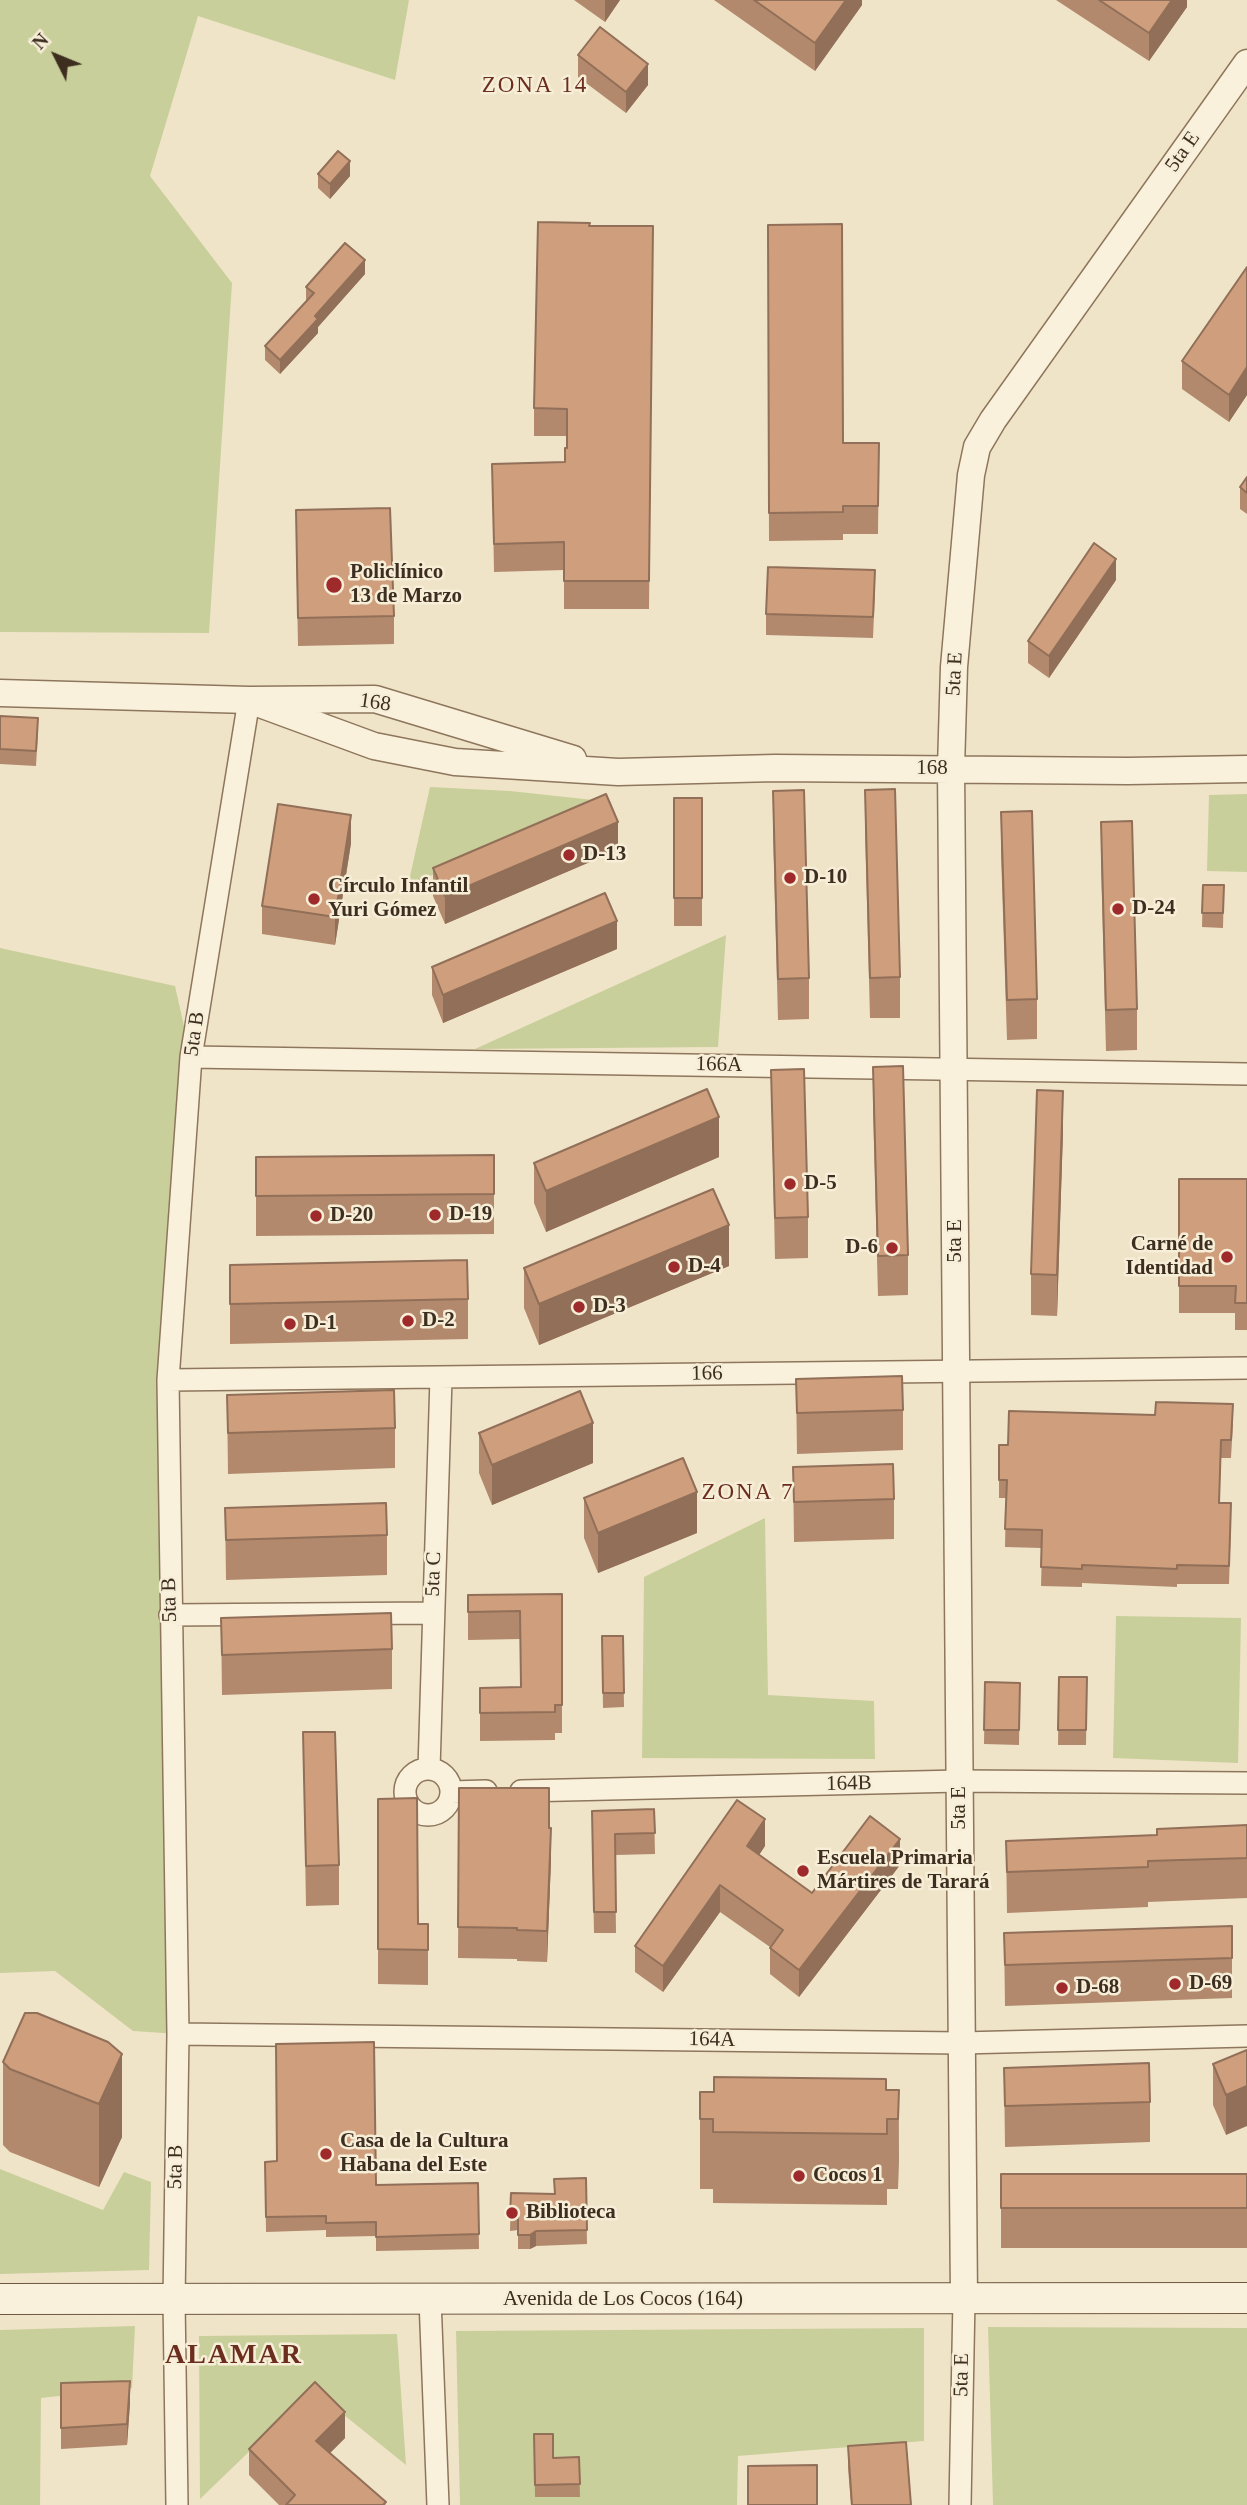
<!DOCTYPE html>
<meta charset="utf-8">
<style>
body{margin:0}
#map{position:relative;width:1247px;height:2505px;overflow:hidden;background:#f0e4c8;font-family:Georgia,serif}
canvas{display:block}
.north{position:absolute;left:21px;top:21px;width:70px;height:70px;-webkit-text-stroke:5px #f7eed8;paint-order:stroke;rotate:313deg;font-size:19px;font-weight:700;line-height:28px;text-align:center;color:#3d2e20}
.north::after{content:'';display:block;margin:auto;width:24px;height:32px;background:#3d2e20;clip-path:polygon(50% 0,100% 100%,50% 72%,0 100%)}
</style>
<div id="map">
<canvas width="1247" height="2505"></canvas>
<div class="north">N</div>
</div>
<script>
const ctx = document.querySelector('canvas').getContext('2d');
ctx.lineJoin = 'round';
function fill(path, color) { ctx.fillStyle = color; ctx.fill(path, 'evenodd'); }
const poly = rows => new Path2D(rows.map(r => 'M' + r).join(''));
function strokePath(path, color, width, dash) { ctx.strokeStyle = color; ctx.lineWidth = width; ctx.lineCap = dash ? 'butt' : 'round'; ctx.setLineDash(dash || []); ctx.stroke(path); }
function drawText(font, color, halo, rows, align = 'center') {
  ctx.font = font + ' Georgia,serif'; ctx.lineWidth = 5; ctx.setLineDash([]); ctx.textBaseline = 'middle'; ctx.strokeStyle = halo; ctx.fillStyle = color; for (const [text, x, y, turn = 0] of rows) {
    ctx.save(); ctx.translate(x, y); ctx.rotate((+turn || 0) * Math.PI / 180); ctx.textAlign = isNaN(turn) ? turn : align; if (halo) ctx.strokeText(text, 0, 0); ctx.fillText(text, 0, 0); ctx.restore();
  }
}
fill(poly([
 [0,0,409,0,395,80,198,16,150,176,232,283,209,633,0,632],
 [430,787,510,791,612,802,408,885],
 [1247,794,1247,872,1207,871,1209,795],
 [726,935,718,1047,475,1049],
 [0,948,175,986,191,1057,168,1380,178,2034,133,2031,55,1971,0,1973],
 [765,1518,768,1695,874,1701,875,1759,642,1758,644,1577],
 [1116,1616,1241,1618,1238,1763,1113,1758],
 [0,2169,103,2210,124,2172,151,2182,149,2270,0,2274],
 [135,2326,132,2388,41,2398,40,2505,0,2505,0,2330],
 [988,2327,1247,2328,1247,2505,993,2505],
 [924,2328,924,2441,738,2456,737,2505,460,2505,456,2331],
 [397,2334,406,2465,313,2390,200,2499,199,2336]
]), '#c9cf9b');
const minor = poly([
 [191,1057,1247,1074],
 [168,1380,1247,1368],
 [170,1615,433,1613],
 [429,1769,441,1378],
 '405 1792a23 23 0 1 1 46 0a23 23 0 1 1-46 0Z',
 [521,1791,959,1781,1247,1783],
 [451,1792,486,1791],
 [178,2034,961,2043,1247,2036],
 [430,2299,438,2505],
 [177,2505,174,2300,178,2034,168,1380,191,1057,249,700],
 [960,2505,964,2299]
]);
const tertiary = poly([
 [0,693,249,700,375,699,573,759],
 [249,700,374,746,455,762,618,772,775,768,1128,771,1247,769],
 [964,2299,951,768,954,667,971,475,977,447,993,420,1247,63]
]);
const secondary = poly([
 [0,2299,1247,2298]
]);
strokePath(minor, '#8d765c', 24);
strokePath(tertiary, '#8d765c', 29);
strokePath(secondary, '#6f573f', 32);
strokePath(minor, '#faf1dc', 21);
strokePath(tertiary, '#faf1dc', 26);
strokePath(secondary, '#faf1dc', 30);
fill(poly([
 [574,0,620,0,605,22],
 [714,0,862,0,862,5,815,71],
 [1056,0,1187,0,1187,7,1149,61],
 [578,55,648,85,626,113,578,77],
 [318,174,350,176,330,199,318,188],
 [768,225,843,443,879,443,878,534,843,534,843,540,769,541],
 [589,226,653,226,649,609,564,609,564,570,494,572,492,464,565,462,567,448,567,436,534,436,534,408],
 [1247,267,1247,395,1229,422,1182,389,1182,361],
 [365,274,318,327,318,333,280,374,265,360,265,346,306,301,306,287],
 [1247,477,1247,514,1240,509,1240,487],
 [296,538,394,616,394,644,298,646],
 [1116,580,1049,678,1028,663,1028,641],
 [875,591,873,638,766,635,766,614],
 [0,716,38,732,36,766,0,764],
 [865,790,900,977,900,1018,870,1018,865,830],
 [773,791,809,978,809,1019,778,1020,773,831],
 [674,798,702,798,702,926,674,926],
 [1001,812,1037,999,1037,1039,1007,1040,1001,852],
 [1101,822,1137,1009,1137,1050,1106,1051,1101,862],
 [351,843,335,945,262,934,262,906],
 [618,850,445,924,433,896,433,868],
 [1203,885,1224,885,1223,928,1202,927],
 [617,949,443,1023,432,995,432,967],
 [873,1067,908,1255,908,1295,878,1296,873,1108],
 [771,1070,808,1217,808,1258,775,1259],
 [1063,1131,1057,1316,1031,1315,1031,1274],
 [494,1155,494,1234,256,1236,256,1157],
 [719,1157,546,1232,534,1203,534,1163],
 [1179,1179,1247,1179,1247,1330,1235,1330,1235,1313,1179,1313],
 [230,1265,468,1299,468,1339,230,1344],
 [729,1266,539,1345,524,1308,524,1268],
 [796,1379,903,1410,903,1450,797,1454],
 [227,1395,395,1428,395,1468,228,1474],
 [1233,1423,1231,1458,1221,1458,1219,1503,1231,1522,1229,1584,1177,1584,1177,1587,1082,1583,1082,1587,1041,1586,1042,1548,1005,1547,1006,1498,999,1498,999,1445,1008,1445],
 [479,1433,593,1463,492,1505,479,1473],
 [793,1467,894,1499,894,1539,794,1542],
 [584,1498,697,1533,598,1573,584,1538],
 [225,1508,387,1535,387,1575,226,1580],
 [562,1594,562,1733,555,1733,555,1740,480,1741,480,1688,521,1687,520,1639,468,1640,468,1595],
 [221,1618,392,1649,392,1689,222,1695],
 [602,1636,623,1636,624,1707,603,1708],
 [1059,1677,1087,1677,1086,1745,1058,1745],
 [985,1682,1020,1683,1019,1745,984,1744],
 [303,1732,339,1865,339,1905,306,1906],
 [459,1788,549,1828,551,1859,547,1962,517,1961,517,1959,458,1958],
 [378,1799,418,1924,428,1924,428,1985,378,1984],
 [654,1809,655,1854,615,1855,616,1933,594,1933,592,1833],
 [1247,1825,1247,1898,1148,1902,1148,1907,1007,1913,1006,1841,1157,1835],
 [765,1846,759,1855,812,1893,900,1865,799,1997,770,1974,770,1947,720,1912,663,1992,635,1972,635,1946],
 [1004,1933,1232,1958,1232,1998,1005,2006],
 [108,2042,122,2137,99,2187,10,2152,3,2145,3,2062],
 [1247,2050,1226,2135,1213,2105,1213,2064],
 [1004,2068,1150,2102,1150,2142,1005,2147],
 [899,2090,898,2189,887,2189,887,2205,713,2203,713,2189,700,2189,700,2092],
 [265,2162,376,2185,478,2183,479,2249,376,2251,376,2236,326,2237,326,2230,266,2232],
 [1001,2174,1247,2174,1247,2248,1001,2248],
 [586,2178,587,2244,536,2246,530,2249,518,2249,518,2230,510,2231,511,2193,554,2194],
 [61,2383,130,2403,127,2445,61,2449],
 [534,2434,553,2458,579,2457,580,2497,535,2497],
 [345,2438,330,2453,386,2505,279,2505,249,2475,249,2449],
 [848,2446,911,2505,851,2505,848,2468]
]), '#b2896c');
fill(poly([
 [605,0,620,0,605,22],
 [846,0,862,0,862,5,815,71,815,43],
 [1172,0,1187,0,1187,7,1149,61,1149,33],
 [648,64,648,85,626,113,626,92],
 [350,161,350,176,330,199,330,184],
 [365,260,365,274,318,327,318,333,280,374,280,360,315,316],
 [1247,367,1247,395,1229,422,1229,395],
 [1116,559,1116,580,1049,678,1049,656],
 [351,815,351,843,335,945,335,917],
 [618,822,618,850,445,924,445,896],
 [617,921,617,949,443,1023,443,995],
 [1063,1091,1063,1131,1057,1316,1057,1275],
 [719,1117,719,1157,546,1232,546,1191],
 [729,1225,729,1266,539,1345,539,1304],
 [593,1423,593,1463,492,1505,492,1465],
 [697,1492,697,1533,598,1573,598,1533],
 [765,1819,765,1846,747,1873,747,1846],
 [551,1828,551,1859,547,1962,547,1931],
 [900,1839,900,1865,799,1997,799,1970],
 [720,1885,720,1912,663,1992,663,1966],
 [122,2054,122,2137,99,2187,99,2104],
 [1247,2086,1247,2126,1226,2135,1226,2095],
 [899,2090,899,2160,898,2189],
 [536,2231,536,2246,530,2249,530,2235],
 [130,2381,130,2403,127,2445,127,2424],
 [345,2412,345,2438,316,2467,316,2441]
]), '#916f58');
const building = poly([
 [754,0,846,0,815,43,754,0],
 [1099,0,1172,0,1149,33,1099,0],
 [600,27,648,64,626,92,578,55,600,27],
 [338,151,350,161,330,184,318,174,338,151],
 [538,222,590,223,589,226,653,226,649,581,564,581,564,542,494,544,492,464,565,462,565,448,567,448,567,409,534,408,538,222],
 [842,224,843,443,879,443,878,506,843,506,843,512,769,513,768,225,842,224],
 [345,243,365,260,315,316,318,319,280,360,265,346,314,293,306,287,345,243],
 [1247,267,1247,367,1229,395,1182,361,1247,267],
 [1247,477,1247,493,1240,487,1247,477],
 [390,508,394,616,298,618,296,510,390,508],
 [1094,543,1116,559,1049,656,1028,641,1094,543],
 [768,567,875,570,873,617,766,614,768,567],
 [0,716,38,718,36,751,0,749,0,716],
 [895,789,900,977,870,978,865,790,895,789],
 [804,790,809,978,778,979,773,791,804,790],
 [606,794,618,822,445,896,433,868,606,794],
 [674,798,702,798,702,898,674,898,674,798],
 [278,804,351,815,335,917,262,906,278,804],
 [1032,811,1037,999,1007,1000,1001,812,1032,811],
 [1132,821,1137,1009,1106,1010,1101,822,1132,821],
 [1203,885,1224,885,1223,913,1202,913,1203,885],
 [605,893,617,921,443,995,432,967,605,893],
 [903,1066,908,1255,878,1256,873,1067,903,1066],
 [804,1069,808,1217,775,1218,771,1070,804,1069],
 [707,1089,719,1117,546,1191,534,1163,707,1089],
 [1037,1090,1063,1091,1057,1275,1031,1274,1037,1090],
 [494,1155,494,1194,256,1196,256,1157,494,1155],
 [1179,1179,1247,1179,1247,1303,1235,1303,1236,1286,1179,1286,1179,1179],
 [713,1189,729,1225,539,1304,524,1268,713,1189],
 [467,1260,468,1299,230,1304,230,1265,467,1260],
 [902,1376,903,1410,797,1413,796,1379,902,1376],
 [394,1390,395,1428,228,1433,227,1395,394,1390],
 [580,1391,593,1423,492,1465,479,1433,580,1391],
 [1156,1402,1233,1404,1231,1440,1221,1440,1219,1503,1231,1503,1229,1566,1177,1565,1177,1569,1082,1565,1082,1569,1041,1567,1042,1530,1005,1529,1007,1480,999,1480,999,1445,1008,1445,1009,1411,1155,1415,1156,1402],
 [683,1458,697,1492,598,1533,584,1498,683,1458],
 [893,1464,894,1499,794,1502,793,1467,893,1464],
 [386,1503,387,1535,226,1540,225,1508,386,1503],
 [562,1594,562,1705,555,1705,555,1712,480,1713,480,1688,521,1687,520,1611,468,1612,468,1595,562,1594],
 [391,1613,392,1649,222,1655,221,1618,391,1613],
 [602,1636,623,1636,624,1693,603,1693,602,1636],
 [1059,1677,1087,1677,1086,1730,1058,1730,1059,1677],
 [985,1682,1020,1683,1019,1730,984,1730,985,1682],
 [303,1732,335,1732,339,1865,306,1866,303,1732],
 [459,1788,549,1788,549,1828,551,1828,547,1931,517,1930,517,1928,458,1927,459,1788],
 [417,1798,418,1924,428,1924,428,1950,378,1949,378,1799,417,1798],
 [737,1800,765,1819,747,1846,812,1893,870,1816,900,1839,799,1970,770,1948,783,1930,720,1885,663,1966,635,1946,737,1800],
 [654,1809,655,1833,615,1834,616,1912,594,1912,592,1811,654,1809],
 [1247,1825,1247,1858,1148,1861,1148,1867,1007,1872,1006,1841,1157,1835,1157,1829,1247,1825],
 [1232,1926,1232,1958,1005,1965,1004,1933,1232,1926],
 [25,2013,37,2013,108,2042,122,2054,99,2104,10,2069,3,2062,25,2013],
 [374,2042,376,2185,478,2183,479,2234,376,2237,376,2222,326,2223,326,2216,266,2217,265,2162,277,2161,276,2044,374,2042],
 [1247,2050,1247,2086,1226,2095,1213,2064,1247,2050],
 [1149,2063,1150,2102,1005,2106,1004,2068,1149,2063],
 [714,2077,886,2079,886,2090,899,2090,898,2119,887,2119,887,2134,713,2132,713,2119,700,2119,700,2092,714,2092,714,2077],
 [1001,2174,1247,2174,1247,2208,1001,2208,1001,2174],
 [586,2178,587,2230,536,2231,530,2235,518,2235,518,2216,510,2216,511,2193,555,2194,554,2179,586,2178],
 [130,2381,127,2424,61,2428,61,2383,130,2381],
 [315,2382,345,2412,316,2441,386,2502,383,2505,286,2505,295,2495,249,2449,315,2382],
 [534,2434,553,2434,553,2458,579,2457,580,2484,535,2485,534,2434],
 [906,2442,911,2505,852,2505,848,2446,906,2442],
 [817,2465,817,2505,748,2505,748,2466,817,2465]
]);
fill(building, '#cf9f7d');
strokePath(building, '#916f58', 2);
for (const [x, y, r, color] of [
 [334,585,9,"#9e2a2b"],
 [569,855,7,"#9e2a2b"],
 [790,878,7,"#9e2a2b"],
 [314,899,7,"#9e2a2b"],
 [1118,909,7,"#9e2a2b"],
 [790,1184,7,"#9e2a2b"],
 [435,1215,7,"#9e2a2b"],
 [316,1216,7,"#9e2a2b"],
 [892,1248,7,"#9e2a2b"],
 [1227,1257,7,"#9e2a2b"],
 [674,1267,7,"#9e2a2b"],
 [579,1307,7,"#9e2a2b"],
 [408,1321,7,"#9e2a2b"],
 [290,1324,7,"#9e2a2b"],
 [803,1871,7,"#9e2a2b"],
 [1175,1984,7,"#9e2a2b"],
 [1062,1988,7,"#9e2a2b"],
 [326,2154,7,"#9e2a2b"],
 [799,2176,7,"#9e2a2b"],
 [512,2213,7,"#9e2a2b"]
]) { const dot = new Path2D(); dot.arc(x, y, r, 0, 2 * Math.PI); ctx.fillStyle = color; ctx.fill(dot); strokePath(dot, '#f7eed8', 2.5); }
drawText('21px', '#3d2e20', '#f7eed8', [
 ["5ta E",1183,152,-55],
 ["5ta E",955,674,-87],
 ["168",375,703,8],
 ["168",932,768],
 ["5ta B",195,1034,-82],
 ["166A",719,1065,1],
 ["5ta E",955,1241,-90],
 ["166",707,1374,-1],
 ["5ta C",434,1574,-88],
 ["5ta B",170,1600,-91],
 ["164B",849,1784,-1],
 ["5ta E",959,1808,-90],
 ["164A",712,2040,1],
 ["5ta B",176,2167,-89],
 ["Avenida de Los Cocos (164)",623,2299],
 ["5ta E",962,2375,-89]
]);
drawText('bold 21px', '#3d2e20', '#f7eed8', [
 ["Policlínico",350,573],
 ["13 de Marzo",350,597],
 ["D-13",583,855],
 ["D-10",804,878],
 ["Círculo Infantil",328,887],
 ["Yuri Gómez",328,911],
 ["D-24",1132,909],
 ["D-5",804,1184],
 ["D-19",449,1215],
 ["D-20",330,1216],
 ["Carné de",1213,1245,"right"],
 ["Identidad",1213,1269,"right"],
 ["D-6",878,1248,"right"],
 ["D-4",688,1267],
 ["D-3",593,1307],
 ["D-2",422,1321],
 ["D-1",304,1324],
 ["Escuela Primaria",817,1859],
 ["Mártires de Tarará",817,1883],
 ["D-69",1189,1984],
 ["D-68",1076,1988],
 ["Casa de la Cultura",340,2142],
 ["Habana del Este",340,2166],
 ["Cocos 1",813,2176],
 ["Biblioteca",526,2213]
], 'left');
ctx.letterSpacing = '2px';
drawText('23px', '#6b2e1e', '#f7eed8', [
 ["ZONA 14",535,86],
 ["ZONA 7",748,1493]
]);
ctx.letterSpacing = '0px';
ctx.letterSpacing = '2px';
drawText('bold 28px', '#6b2e1e', '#f7eed8', [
 ["ALAMAR",234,2356]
]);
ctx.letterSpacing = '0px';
</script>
